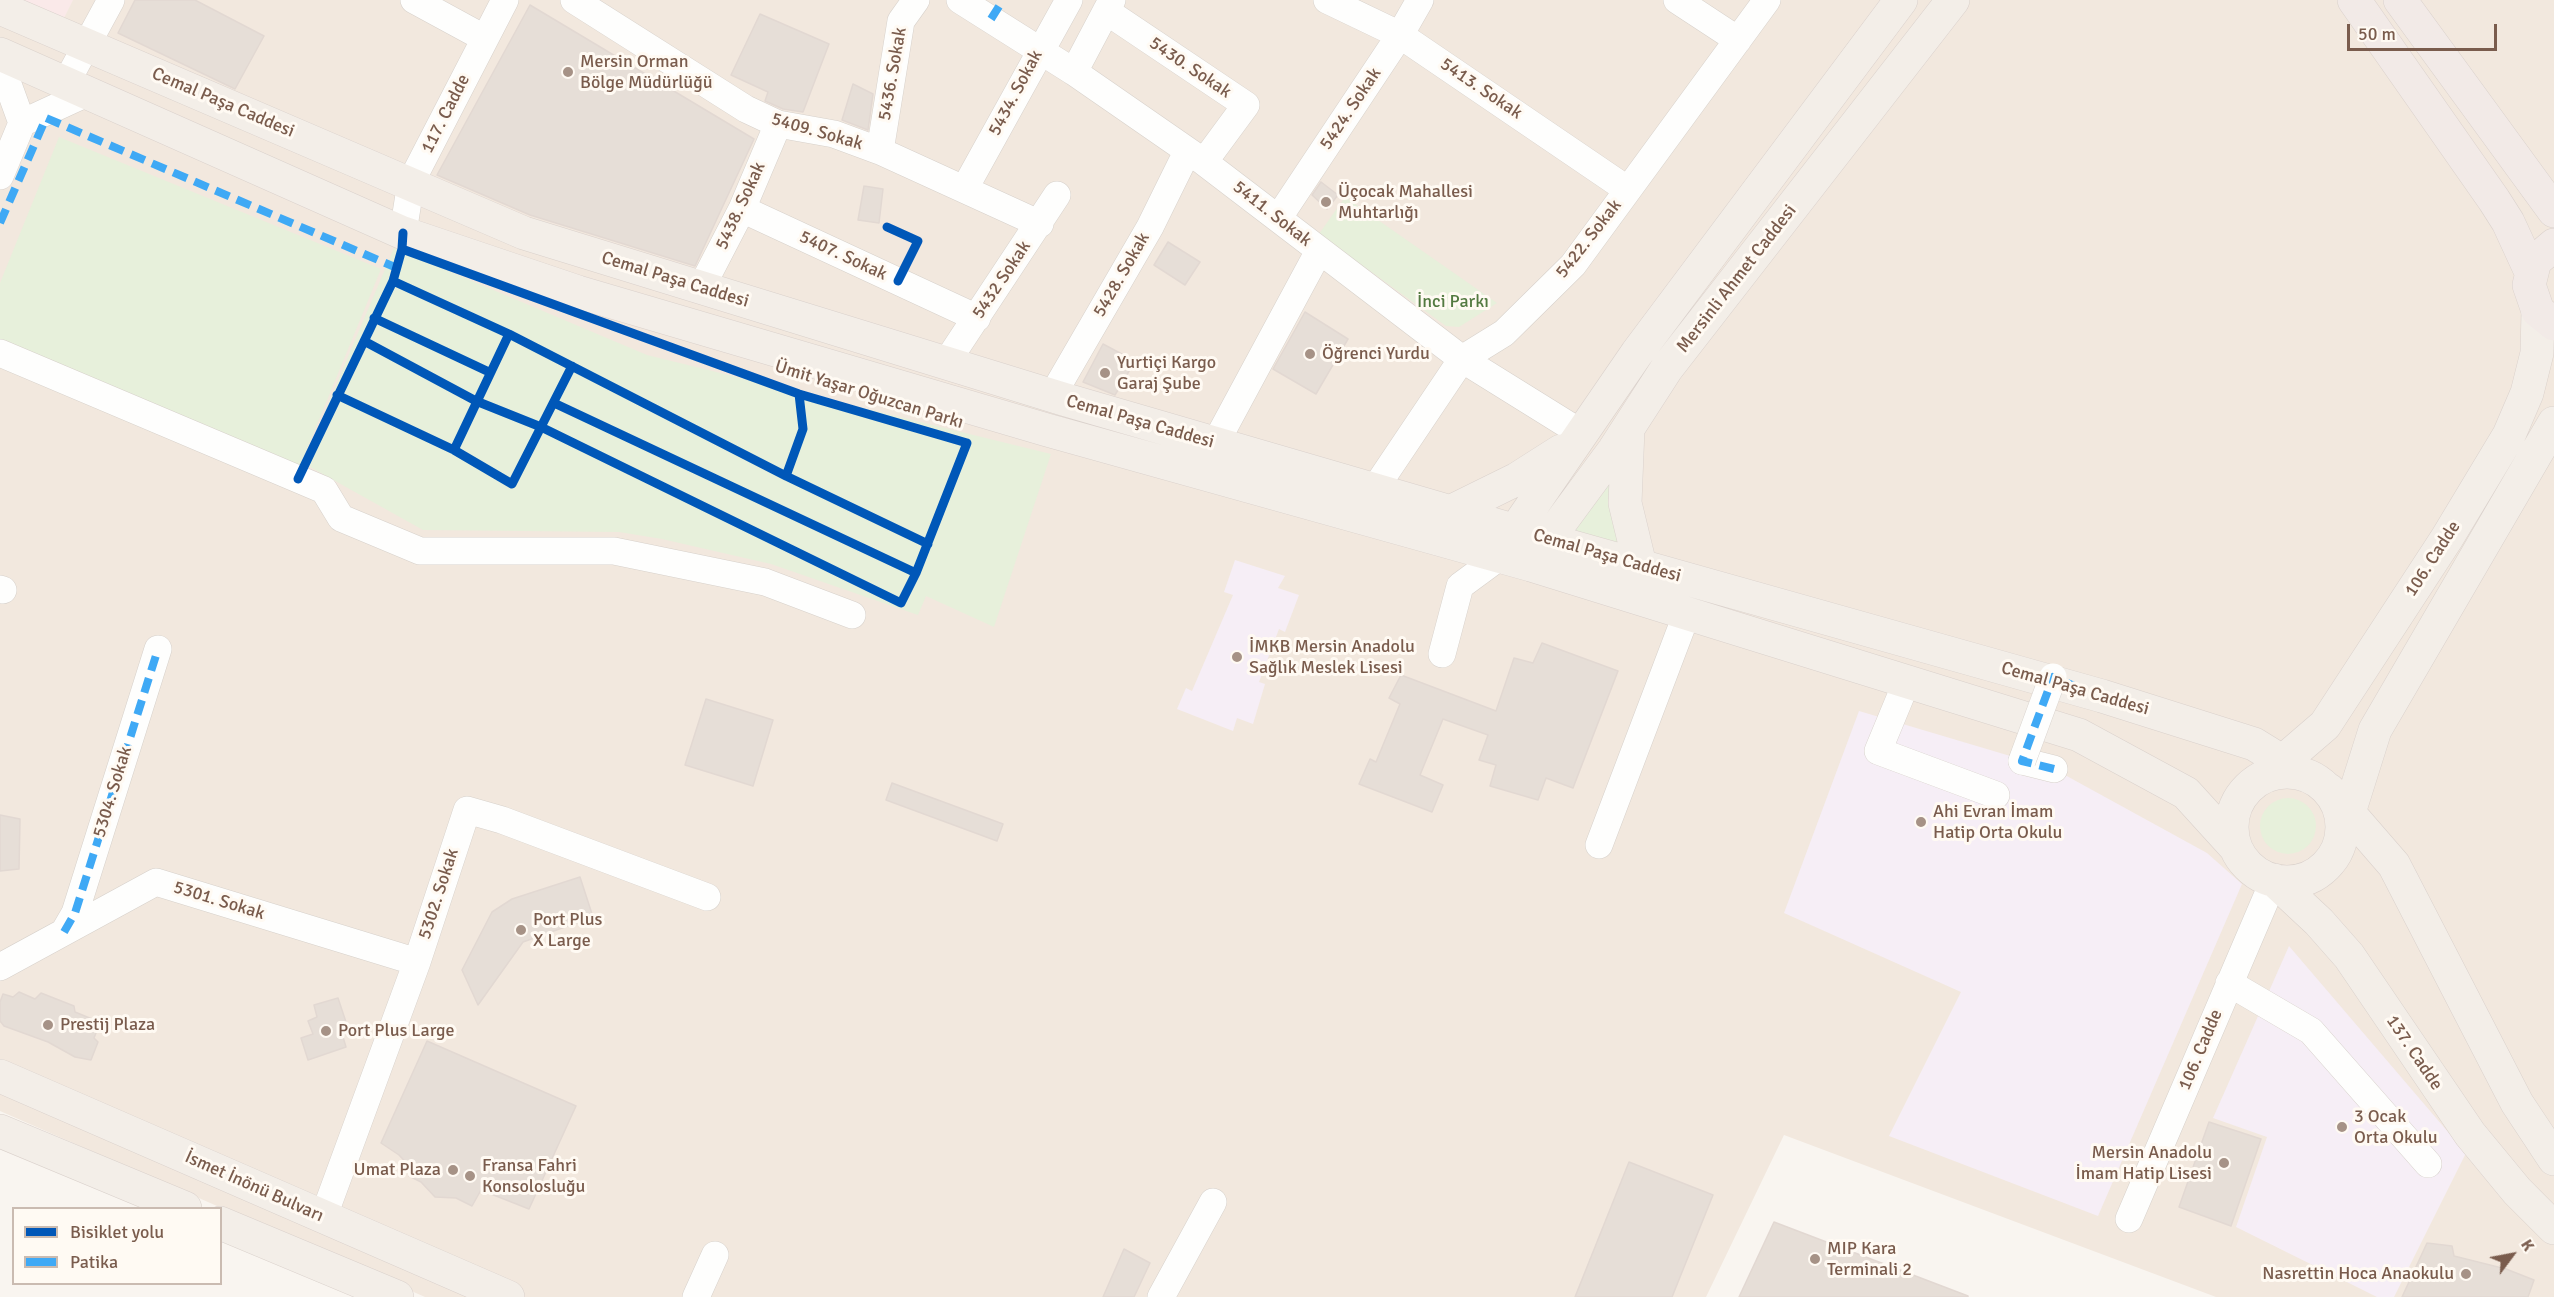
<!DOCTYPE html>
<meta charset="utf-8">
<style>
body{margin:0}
#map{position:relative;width:2554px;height:1297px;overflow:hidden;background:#f9f5f0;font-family:Signika,sans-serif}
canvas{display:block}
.legend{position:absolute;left:12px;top:1207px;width:210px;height:78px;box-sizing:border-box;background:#fffaf3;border:2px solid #cabbb1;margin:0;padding:8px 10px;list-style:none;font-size:18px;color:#7a5c4d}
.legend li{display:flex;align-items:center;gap:12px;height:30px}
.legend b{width:30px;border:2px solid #cabbb1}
.north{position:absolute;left:2482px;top:1225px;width:60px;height:60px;-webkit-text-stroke:4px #fffaf3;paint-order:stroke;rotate:58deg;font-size:16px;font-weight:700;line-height:24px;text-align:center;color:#7a5c4d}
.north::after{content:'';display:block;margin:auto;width:21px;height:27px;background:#7a5c4d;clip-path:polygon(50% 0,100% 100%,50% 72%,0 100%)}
.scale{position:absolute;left:2347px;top:24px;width:150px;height:27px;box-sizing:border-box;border:3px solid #7a5c4d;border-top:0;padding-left:8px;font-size:18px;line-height:21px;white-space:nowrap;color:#7a5c4d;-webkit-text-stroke:4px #fffaf3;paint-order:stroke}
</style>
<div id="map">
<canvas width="2554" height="1297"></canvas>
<ul class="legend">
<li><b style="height:8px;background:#0057b8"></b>Bisiklet yolu</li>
<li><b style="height:8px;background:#3fa9f5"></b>Patika</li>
</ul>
<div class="north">K</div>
<div class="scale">50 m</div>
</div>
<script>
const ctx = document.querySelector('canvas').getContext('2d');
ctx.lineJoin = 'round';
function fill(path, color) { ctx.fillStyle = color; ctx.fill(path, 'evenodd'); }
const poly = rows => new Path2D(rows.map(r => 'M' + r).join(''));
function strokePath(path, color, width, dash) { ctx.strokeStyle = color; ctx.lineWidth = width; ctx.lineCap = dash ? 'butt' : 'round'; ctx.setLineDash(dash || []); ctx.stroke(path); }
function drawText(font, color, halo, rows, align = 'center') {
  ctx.font = font + ' Signika,sans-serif'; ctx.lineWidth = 6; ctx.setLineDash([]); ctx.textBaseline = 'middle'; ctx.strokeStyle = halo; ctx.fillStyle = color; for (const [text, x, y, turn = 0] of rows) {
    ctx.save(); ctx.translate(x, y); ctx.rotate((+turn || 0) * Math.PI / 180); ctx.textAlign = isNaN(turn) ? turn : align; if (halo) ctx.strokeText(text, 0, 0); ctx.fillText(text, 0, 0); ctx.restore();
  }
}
fill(poly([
 [0,0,2554,0,2554,1297,2216,1297,1784,1135,1706,1297,425,1297,0,1111]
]), '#f2e8de');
fill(poly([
 [1235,560,1285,576,1278,588,1299,595,1285,632,1279,629,1259,682,1265,684,1253,724,1237,718,1233,731,1177,709,1186,688,1192,691,1233,595,1224,592],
 [1859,711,2054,769,2207,853,2242,884,2098,1216,1889,1136,1961,992,1784,913],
 [2289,946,2466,1153,2394,1297,2377,1297,2236,1227,2267,1137,2213,1118]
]), '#f6eef6');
fill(poly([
 [17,0,73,0,63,20]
]), '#fae9e9');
fill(poly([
 [59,137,381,269,300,466,0,342,0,283],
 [1345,197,1497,303,1459,327,1446,326,1319,234],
 [394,248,647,355,1051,454,994,627,926,596,918,615,771,564,662,539,619,532,423,530,303,463],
 [1621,452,1618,544,1566,529],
 '2260 826a28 28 0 1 1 56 0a28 28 0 1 1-56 0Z'
]), '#e7f0db');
const building = poly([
 [135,0,195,0,264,36,235,89,118,33,135,0],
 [530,5,754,139,695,266,530,215,437,175,530,5],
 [760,14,829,44,803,112,783,109,765,101,768,92,731,75,760,14],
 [853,84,873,94,868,130,842,120,853,84],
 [1321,182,1338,195,1327,209,1312,195,1321,182],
 [864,186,883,189,879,223,858,220,864,186],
 [1168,242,1200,262,1185,285,1154,265,1168,242],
 [1305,312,1348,339,1316,394,1273,369,1305,312],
 [1103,344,1135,361,1115,395,1083,382,1103,344],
 [1542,643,1618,671,1573,788,1546,778,1538,800,1490,786,1496,765,1479,760,1488,735,1443,719,1420,775,1443,785,1432,812,1359,784,1370,759,1376,762,1400,704,1389,698,1401,675,1496,711,1514,658,1533,663,1542,643],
 [706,699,773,720,753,786,685,765,706,699],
 [892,783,1003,824,997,841,886,800,892,783],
 [0,815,20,819,19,869,0,871,0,815],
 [580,877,593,917,523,942,478,1005,462,970,492,912,512,899,580,877],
 [19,992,35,999,41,993,74,1006,75,1012,92,1019,91,1024,98,1028,94,1038,98,1042,91,1060,75,1057,48,1042,4,1026,0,1021,0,1002,3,994,13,997,19,992],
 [338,998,347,1025,340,1027,346,1047,308,1060,301,1038,313,1034,308,1021,317,1017,314,1005,338,998],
 [427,1041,576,1106,529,1209,481,1190,472,1206,456,1198,435,1197,421,1182,409,1176,413,1170,399,1155,381,1143,427,1041],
 [2209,1122,2261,1139,2231,1226,2179,1207,2209,1122],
 [1629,1162,1713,1195,1672,1297,1575,1297,1629,1162],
 [1774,1222,1968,1296,1968,1297,1739,1297,1774,1222],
 [2427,1243,2452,1246,2454,1256,2506,1269,2534,1280,2528,1297,2402,1297,2427,1243],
 [1124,1249,1150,1263,1134,1297,1103,1297,1124,1249]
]);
fill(building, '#e6ded7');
strokePath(building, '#e2d8d2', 1.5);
const minor = poly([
 [414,0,484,38],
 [574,0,746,109,778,124,834,134,880,151,1040,224],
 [960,0,1074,72,1204,162,1462,359,1581,433],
 [1327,0,1400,35,1628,190],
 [1677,0,1738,40],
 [1106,11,1246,105,1204,162],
 [0,62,22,123,0,176],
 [1074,72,1112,0],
 [66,83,111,0],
 [22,123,87,93],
 [880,151,901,21,916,0],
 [965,188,1069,0],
 [742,209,977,318],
 [1279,217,1400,35,1420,0],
 [403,233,411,182,505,0],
 [701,288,742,209,778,124],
 [0,353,324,490,341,518,420,551,614,551,765,582,852,615],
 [946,363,1057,195],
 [1052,396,1150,227,1187,152],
 [1215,444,1319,251],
 [1374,490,1462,359,1504,333,1573,265,1767,0],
 [0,589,3,590],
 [1442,654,1460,586,1498,558],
 [1907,681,1878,751,1996,795],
 [2022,761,2054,769],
 [1599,845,1687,613],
 [64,932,75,913,158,649],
 [0,967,156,882,417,962],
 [2229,983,2311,1031,2428,1164],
 [323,1218,417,962,467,810,502,820,707,897],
 [2129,1219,2274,880],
 [696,1297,715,1255],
 [1161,1297,1213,1202]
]);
const major = poly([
 [0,8,524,233,1063,399,1513,530,2102,696,2254,744,2301,773],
 [0,54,403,233,578,292,1047,430,1531,565,2079,735,2186,793,2236,848],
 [1628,429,1625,503,1640,565],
 [1450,512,1517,479,1561,451],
 [1503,548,1637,353,1901,0],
 [1538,553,1614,450,1667,368,1953,0],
 '2232 827a55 55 0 1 1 110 0a55 55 0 1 1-110 0Z',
 [2267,775,2325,725,2447,538,2509,435,2527,393,2537,353,2538,311],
 [2329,790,2394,865,2517,1103,2554,1159],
 [2341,838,2375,730,2554,423],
 [2274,880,2319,922,2349,956,2470,1134,2517,1191,2554,1228],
 [0,1076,508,1297],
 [0,1131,185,1208],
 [220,1223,397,1297]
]);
const highway = poly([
 [2354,0,2494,200,2508,222,2531,272],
 [2400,0,2554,211],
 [2554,245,2535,261,2529,285,2538,311,2554,324]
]);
strokePath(minor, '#d7d1cb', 28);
strokePath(major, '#dad1cc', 34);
strokePath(highway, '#dad1cc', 34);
strokePath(minor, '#fefefd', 27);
strokePath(major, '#f3eee8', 33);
strokePath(highway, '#f2eae7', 33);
const minorBridge = poly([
 [2022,761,2053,677]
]);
strokePath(minorBridge, '#d7d1cb', 28, []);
strokePath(minorBridge, '#fefefd', 27);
strokePath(poly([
 [991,19,1003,0],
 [0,223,46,118,397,268],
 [2054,769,2022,761,2053,677,2086,691],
 [64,932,75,913,158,649]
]), '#3fa9f5', 8, [15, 8]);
strokePath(poly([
 [887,227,918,241,898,281],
 [393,281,509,334,786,476,928,544],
 [374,318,489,372],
 [364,341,476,401,541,427,901,603,916,573,967,443,799,394,402,249],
 [337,395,454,450,512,484,572,366],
 [554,403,916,573],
 [454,450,509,334],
 [786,476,803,429,799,394],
 [298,479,393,281,402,249,403,233]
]), '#0057b8', 9);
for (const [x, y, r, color] of [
 [568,72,6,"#a69286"],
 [1326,202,6,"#a69286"],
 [1310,354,6,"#a69286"],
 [1105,373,6,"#a69286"],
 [1237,657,6,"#a69286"],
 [1921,822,6,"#a69286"],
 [521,930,6,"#a69286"],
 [48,1025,6,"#a69286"],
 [326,1031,6,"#a69286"],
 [2342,1127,6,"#a69286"],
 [2224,1163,6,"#a69286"],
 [453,1170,6,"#a69286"],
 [470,1176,6,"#a69286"],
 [1815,1259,6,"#a69286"],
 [2466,1274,6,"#a69286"]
]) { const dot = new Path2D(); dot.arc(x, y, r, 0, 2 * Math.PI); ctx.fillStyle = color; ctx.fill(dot); strokePath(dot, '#fffaf3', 2); }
drawText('18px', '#7a5c4d', '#fffaf3', [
 ["Mersin Orman",580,62],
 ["Bölge Müdürlüğü",580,83],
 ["Üçocak Mahallesi",1338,192],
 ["Muhtarlığı",1338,213],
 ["Öğrenci Yurdu",1322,354],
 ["Yurtiçi Kargo",1117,363],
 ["Garaj Şube",1117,384],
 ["İMKB Mersin Anadolu",1249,647],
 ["Sağlık Meslek Lisesi",1249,668],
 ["Ahi Evran İmam",1933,812],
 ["Hatip Orta Okulu",1933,833],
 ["Port Plus",533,920],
 ["X Large",533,941],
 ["Prestij Plaza",60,1025],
 ["Port Plus Large",338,1031],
 ["3 Ocak",2354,1117],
 ["Orta Okulu",2354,1138],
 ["Mersin Anadolu",2212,1153,"right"],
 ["İmam Hatip Lisesi",2212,1174,"right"],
 ["Fransa Fahri",482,1166],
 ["Konsolosluğu",482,1187],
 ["Umat Plaza",441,1170,"right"],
 ["MIP Kara",1827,1249],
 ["Terminali 2",1827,1270],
 ["Nasrettin Hoca Anaokulu",2454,1274,"right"]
], 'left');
drawText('18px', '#7a5c4d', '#fffaf3', [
 ["5430. Sokak",1190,68,34],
 ["5436. Sokak",893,74,-80],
 ["5413. Sokak",1481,89,34],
 ["5434. Sokak",1016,93,-62],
 ["Cemal Paşa Caddesi",223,103,23],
 ["5424. Sokak",1351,109,-56],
 ["117. Cadde",446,114,-63],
 ["5409. Sokak",817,132,16],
 ["5438. Sokak",741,206,-65],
 ["5411. Sokak",1272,214,38],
 ["5422. Sokak",1589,239,-52],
 ["5407. Sokak",843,256,25],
 ["5428. Sokak",1122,275,-60],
 ["Mersinli Ahmet Caddesi",1737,279,-52],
 ["Cemal Paşa Caddesi",675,280,17],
 ["5432 Sokak",1002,280,-56],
 ["Ümit Yaşar Oğuzcan Parkı",869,395,17],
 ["Cemal Paşa Caddesi",1140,422,16],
 ["Cemal Paşa Caddesi",1607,556,16],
 ["106. Cadde",2433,559,-57],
 ["Cemal Paşa Caddesi",2075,689,16],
 ["5304. Sokak",113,792,-73],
 ["5302. Sokak",439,894,-72],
 ["5301. Sokak",219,901,17],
 ["106. Cadde",2201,1050,-67],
 ["137. Cadde",2414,1053,56],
 ["İsmet İnönü Bulvarı",254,1187,24]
]);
drawText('18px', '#537a41', '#fffaf3', [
 ["İnci Parkı",1453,302]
]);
</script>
